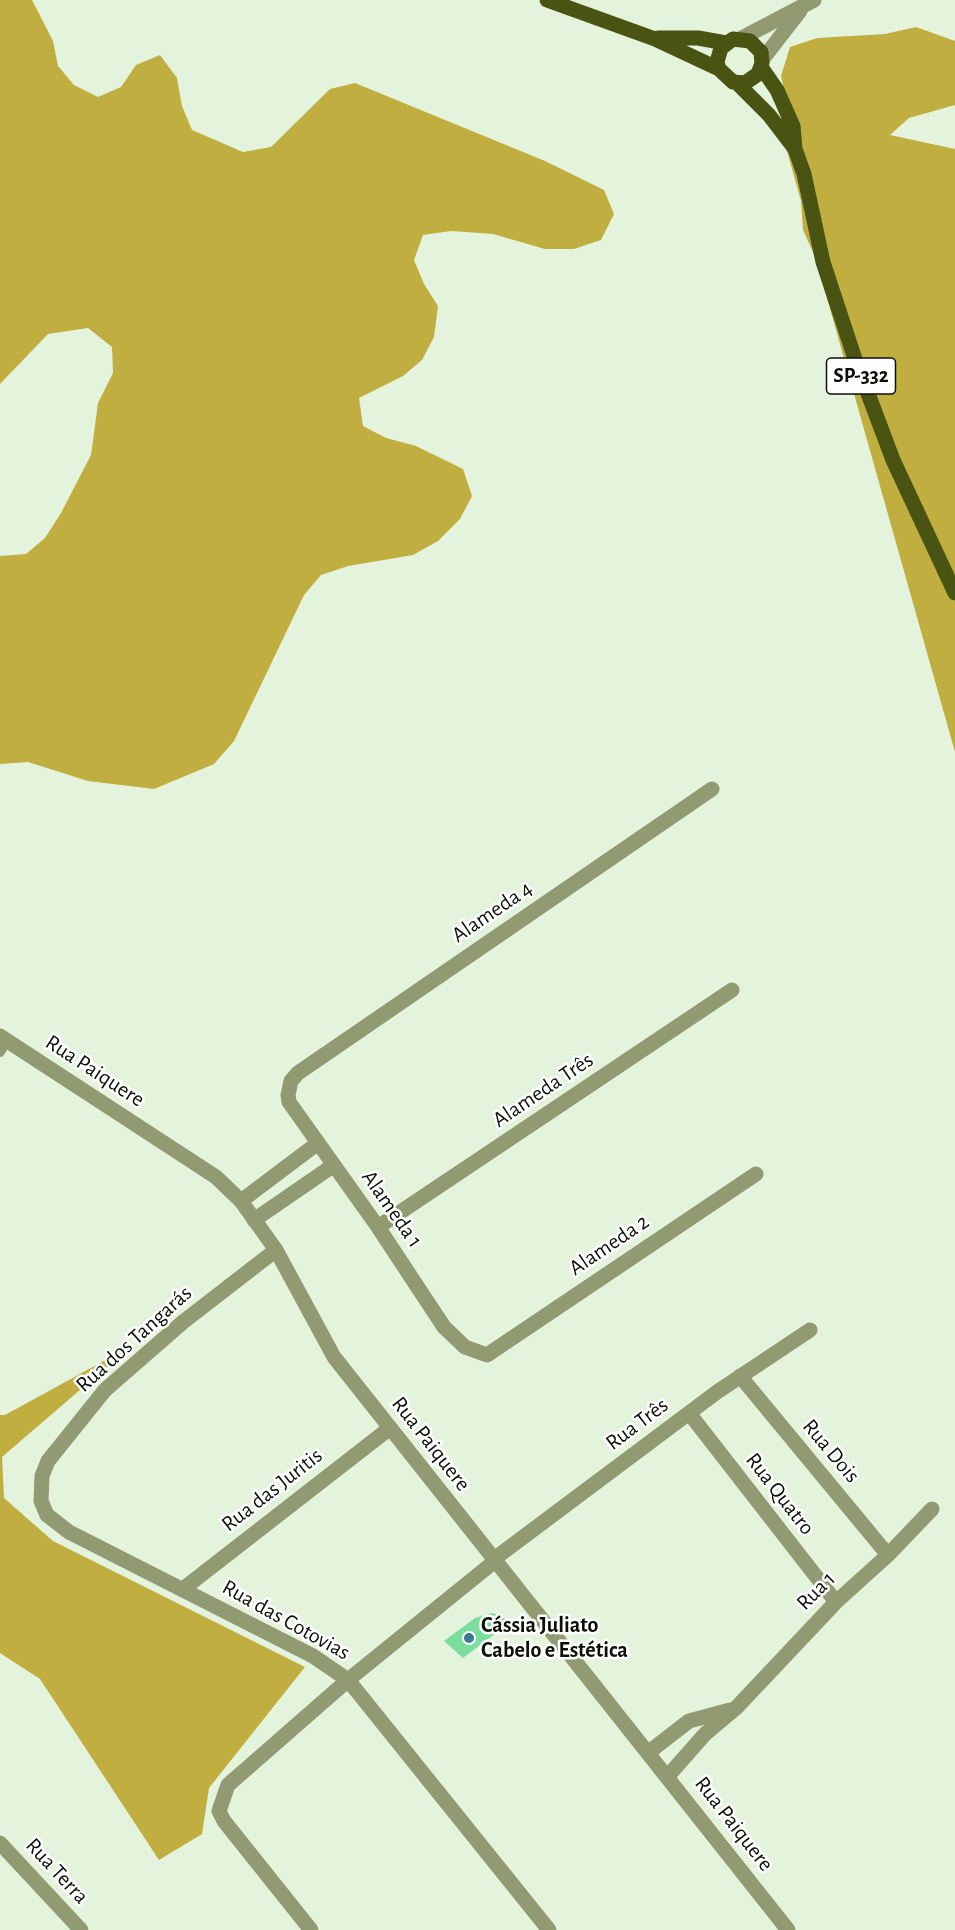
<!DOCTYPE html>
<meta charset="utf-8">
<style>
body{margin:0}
canvas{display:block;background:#e3f3dc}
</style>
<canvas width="955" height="1930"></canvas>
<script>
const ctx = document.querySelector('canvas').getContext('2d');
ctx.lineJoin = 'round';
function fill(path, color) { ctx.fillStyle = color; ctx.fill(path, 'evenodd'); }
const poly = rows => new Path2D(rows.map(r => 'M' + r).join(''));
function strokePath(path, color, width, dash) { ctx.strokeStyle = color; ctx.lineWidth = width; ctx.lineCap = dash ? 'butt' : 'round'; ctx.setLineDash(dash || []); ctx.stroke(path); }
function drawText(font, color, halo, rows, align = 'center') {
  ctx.font = font + ' "Alegreya Sans",sans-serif'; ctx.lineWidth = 5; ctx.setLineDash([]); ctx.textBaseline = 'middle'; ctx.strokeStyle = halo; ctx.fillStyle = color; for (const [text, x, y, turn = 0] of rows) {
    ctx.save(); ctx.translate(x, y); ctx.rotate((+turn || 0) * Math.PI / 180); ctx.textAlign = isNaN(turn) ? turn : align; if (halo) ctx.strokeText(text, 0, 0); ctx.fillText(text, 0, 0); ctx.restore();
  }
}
fill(poly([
 [0,0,32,0,53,41,58,66,74,85,98,97,121,87,136,65,160,55,177,78,182,106,192,130,243,152,271,147,330,89,355,83,545,161,604,190,614,214,601,240,574,249,545,249,493,234,451,231,423,235,414,260,424,284,438,306,434,337,422,360,403,376,359,398,363,426,386,438,416,446,463,469,472,496,460,519,438,541,413,555,348,566,321,575,304,595,234,741,214,764,154,789,88,781,28,762,0,764,0,556,26,554,45,538,61,513,91,455,98,403,113,373,112,347,88,328,48,334,0,384],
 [916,27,955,41,955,105,909,118,890,135,955,149,955,752,816,259,803,230,801,201,785,144,788,106,781,76,790,47,817,38,885,34],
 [131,1346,2,1457,4,1498,53,1541,305,1667,209,1788,202,1834,159,1860,40,1679,0,1653,0,1415,5,1415]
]), '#c0ae40');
fill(poly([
 [492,1613,502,1616,508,1624,463,1658,444,1641,475,1618]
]), '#7bde9f');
strokePath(poly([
 [0,1052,7,1040]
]), '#919a71', 10);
strokePath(poly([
 [742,38,814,0],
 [762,60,800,11],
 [712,789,298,1073,291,1081,288,1095,289,1102,378,1227,444,1327,465,1347,487,1355,756,1174],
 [241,1201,318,1143],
 [254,1220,334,1165],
 [378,1227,732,990],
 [276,1250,183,1322,105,1390,48,1461,42,1476,41,1501,47,1515,69,1532,313,1656,348,1680,549,1930],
 [740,1376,888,1555],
 [689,1413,836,1602],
 [494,1559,717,1392,810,1330],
 [183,1589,390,1428],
 [649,1752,689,1721,730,1710],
 [668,1776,705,1734,736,1708,836,1602,888,1555,932,1509],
 [0,1843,81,1930],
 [311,1930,224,1821,219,1811,228,1785,348,1680,495,1561]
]), '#919a71', 15);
strokePath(poly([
 [0,1036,216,1177,241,1201,276,1250,334,1357,788,1930]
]), '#919a71', 15);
strokePath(poly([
 [547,0,655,39,719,69,733,82,745,83,758,74,762,63,761,52,750,41,733,39,721,48,717,62,719,69],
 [658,38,698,38,726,43],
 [761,67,777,90,793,126,795,149,804,174,823,262,855,359,893,460,955,593],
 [737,83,769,115,795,149]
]), '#4a5412', 15);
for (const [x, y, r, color] of [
 [469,1638,6,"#3d7790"]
]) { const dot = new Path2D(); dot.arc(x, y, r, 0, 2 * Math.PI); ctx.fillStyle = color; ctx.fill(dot); strokePath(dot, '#fff', 2); }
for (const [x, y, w] of [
 [861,376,69]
]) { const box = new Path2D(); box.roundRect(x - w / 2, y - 18, w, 36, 4.5); ctx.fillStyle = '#fff'; ctx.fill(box); strokePath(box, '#0b1009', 1.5); }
drawText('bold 21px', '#0b1009', null, [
 ["SP-332",861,376]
]);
drawText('22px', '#0b1009', '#fff', [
 ["Alameda 4",492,912,-34],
 ["Rua Paiquere",95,1071,33],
 ["Alameda Três",543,1090,-34],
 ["Alameda 1",392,1209,55],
 ["Alameda 2",609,1245,-34],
 ["Rua dos Tangarás",134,1339,-42],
 ["Rua Três",637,1424,-37],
 ["Rua Paiquere",431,1444,52],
 ["Rua Dois",831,1451,50],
 ["Rua das Juritis",272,1490,-38],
 ["Rua Quatro",780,1494,52],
 ["Rua 1",816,1591,-45],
 ["Rua das Cotovias",286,1620,29],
 ["Rua Paiquere",734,1824,52],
 ["Rua Terra",57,1871,47]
]);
drawText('bold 22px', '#0b1009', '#fff', [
 ["Cássia Juliato",481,1625],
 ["Cabelo e Estética",481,1650]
], 'left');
</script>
